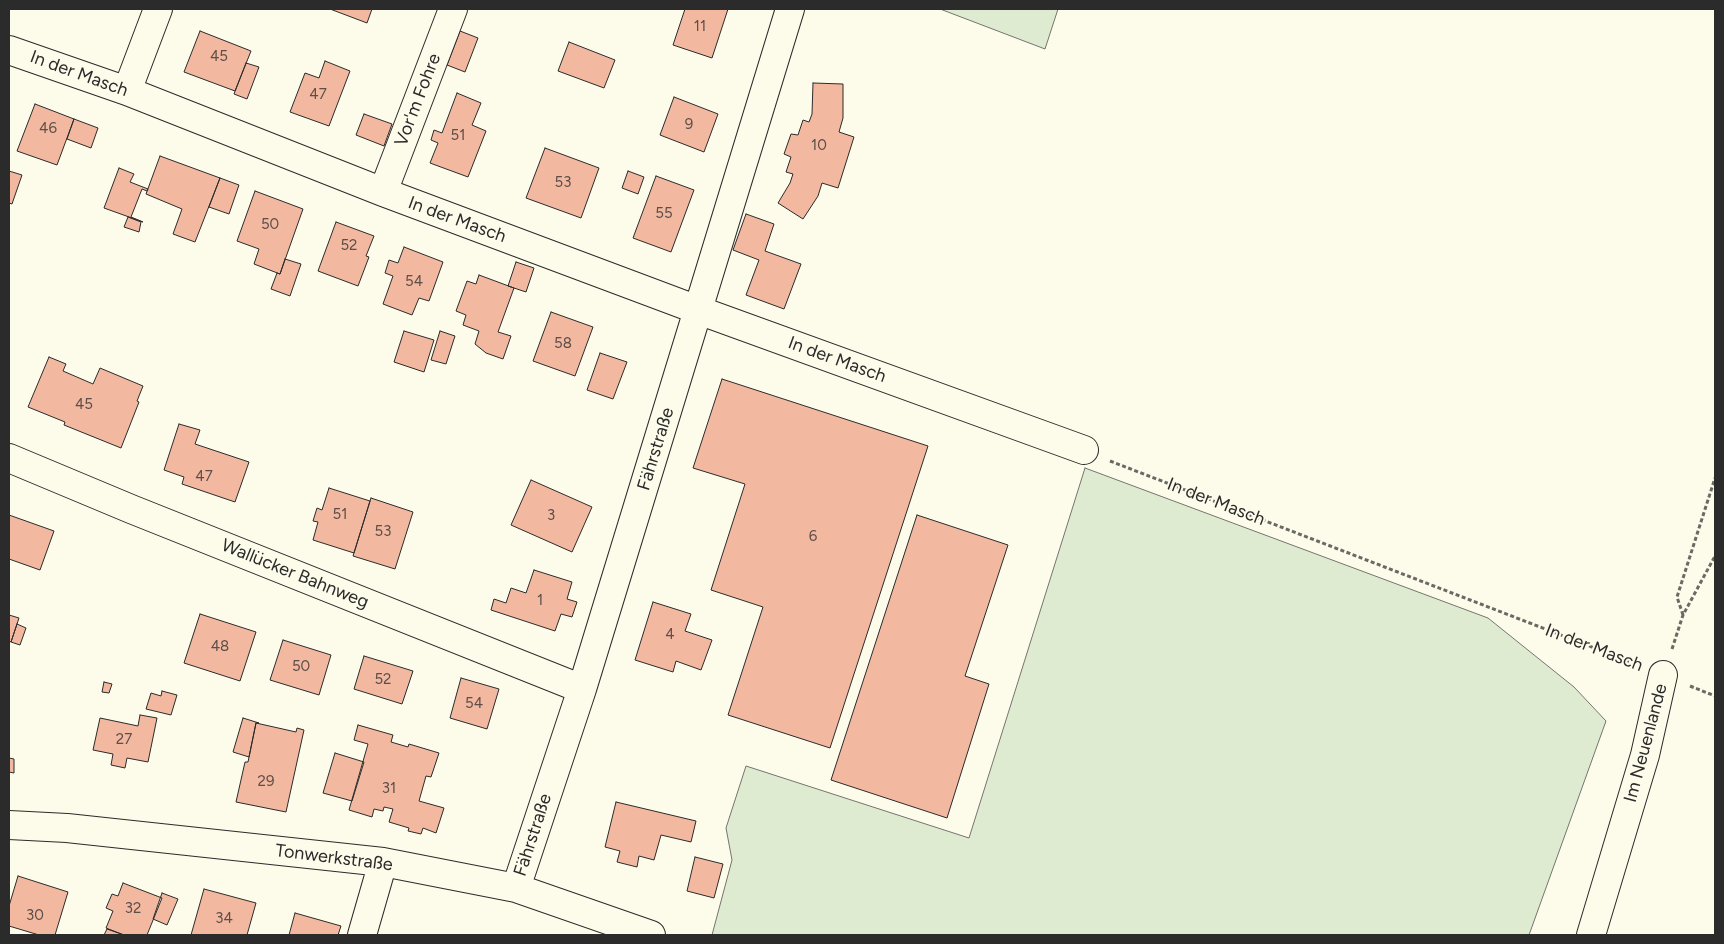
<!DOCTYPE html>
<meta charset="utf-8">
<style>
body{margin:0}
#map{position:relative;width:1724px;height:944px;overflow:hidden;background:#fdfbea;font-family:Figtree,sans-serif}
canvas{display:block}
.frame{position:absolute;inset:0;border:10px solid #2b2b2b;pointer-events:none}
</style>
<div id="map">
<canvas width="1724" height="944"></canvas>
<div class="frame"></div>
</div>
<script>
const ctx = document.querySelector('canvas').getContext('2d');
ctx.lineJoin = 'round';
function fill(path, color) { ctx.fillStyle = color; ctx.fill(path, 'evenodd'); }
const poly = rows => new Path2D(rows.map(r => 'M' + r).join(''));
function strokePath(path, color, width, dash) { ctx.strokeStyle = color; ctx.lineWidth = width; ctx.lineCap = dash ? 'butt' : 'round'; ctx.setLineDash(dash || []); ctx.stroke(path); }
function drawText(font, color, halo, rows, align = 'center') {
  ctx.font = font + ' Figtree,sans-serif'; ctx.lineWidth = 4; ctx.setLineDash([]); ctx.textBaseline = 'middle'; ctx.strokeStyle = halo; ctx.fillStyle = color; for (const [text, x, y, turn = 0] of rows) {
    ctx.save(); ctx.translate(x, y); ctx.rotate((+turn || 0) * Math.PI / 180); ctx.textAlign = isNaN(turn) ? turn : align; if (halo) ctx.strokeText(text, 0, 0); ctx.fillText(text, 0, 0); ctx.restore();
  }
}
const green = poly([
 [940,9,1058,9,1045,49,940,9],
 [1085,468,1488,618,1574,687,1606,721,1529,935,712,935,732,860,726,828,746,766,969,838,1085,468]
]);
fill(green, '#deebd1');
strokePath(green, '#74746e', 1);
const building = poly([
 [330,9,372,9,367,23,330,9],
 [685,9,728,9,712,58,673,45,685,9],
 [200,31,251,51,235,91,184,72,200,31],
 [460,31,478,38,465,72,447,65,460,31],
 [569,42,615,60,604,88,558,71,569,42],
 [325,61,350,71,329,126,290,112,305,73,319,78,325,61],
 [246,63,259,67,247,99,234,94,246,63],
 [813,83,843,84,843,118,839,132,854,137,838,188,822,183,818,196,803,219,778,203,790,183,793,174,786,172,791,157,784,154,791,134,798,135,803,120,809,122,812,114,813,83],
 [457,93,481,103,472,125,486,131,468,177,430,163,438,143,431,140,434,130,442,133,457,93],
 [674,97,718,114,704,152,660,135,674,97],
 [35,104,74,119,57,165,17,151,35,104],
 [364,114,392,124,384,146,356,135,364,114],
 [74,119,98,128,91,148,67,139,74,119],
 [545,148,599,168,581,218,526,198,545,148],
 [160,156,220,178,195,242,173,234,182,209,146,194,160,156],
 [119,168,134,174,130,182,148,189,147,191,142,189,131,217,143,222,104,208,119,168],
 [9,171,22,175,12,204,9,203,9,171],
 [628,171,644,177,638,194,622,188,628,171],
 [656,176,694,190,671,252,633,238,656,176],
 [220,178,239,185,229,214,209,207,220,178],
 [255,191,303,209,280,274,254,264,259,249,237,241,255,191],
 [746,214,774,224,765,251,801,264,784,309,746,295,759,260,733,250,746,214],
 [128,217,141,222,139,232,124,227,128,217],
 [336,222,374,236,366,256,369,257,358,286,318,271,336,222],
 [404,247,443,262,429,301,419,298,412,315,383,304,393,276,385,273,389,260,398,263,404,247],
 [285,259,301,264,290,296,271,289,277,273,280,274,285,259],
 [516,262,534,268,526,292,508,286,516,262],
 [479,275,514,288,498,332,511,336,503,359,486,353,475,344,479,331,463,325,466,315,456,311,467,281,476,284,479,275],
 [551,312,593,327,575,376,533,361,551,312],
 [404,331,434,340,424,372,394,362,404,331],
 [440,331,455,336,446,364,431,360,440,331],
 [600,353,627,362,613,399,587,390,600,353],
 [49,357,66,364,63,371,93,384,100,368,143,386,137,401,139,402,121,448,64,425,65,422,28,407,49,357],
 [722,379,928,446,830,748,728,715,763,607,711,590,745,484,693,468,722,379],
 [179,424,200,430,195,444,249,462,235,502,182,484,184,477,164,470,179,424],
 [531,480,592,507,572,552,511,525,531,480],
 [329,488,370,501,354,553,313,540,318,522,313,521,317,508,322,510,329,488],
 [371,498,413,512,395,569,353,556,371,498],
 [9,515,54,531,40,570,9,559,9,515],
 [917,515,1008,545,965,676,989,684,947,818,831,780,917,515],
 [534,570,572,582,567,599,577,602,572,617,561,614,555,631,491,610,494,599,506,603,511,588,526,593,534,570],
 [653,602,691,614,685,631,712,640,701,670,676,661,673,672,635,660,653,602],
 [200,614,256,632,240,681,184,663,200,614],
 [9,615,19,618,11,642,9,641,9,615],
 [17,624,26,628,20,645,11,642,17,624],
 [283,640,331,655,319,695,270,680,283,640],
 [364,656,413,671,402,704,354,689,364,656],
 [461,678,499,689,487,729,450,718,461,678],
 [104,682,112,684,109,693,102,692,104,682],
 [162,691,177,695,171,715,146,709,151,693,161,696,162,691],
 [140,715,157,718,148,762,127,758,125,768,111,765,113,754,93,750,100,718,138,726,140,715],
 [243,718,259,723,256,723,249,757,233,752,243,718],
 [256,723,296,732,297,728,304,730,286,812,236,802,245,762,248,762,256,723],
 [358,725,393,735,391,742,408,747,409,744,439,753,431,777,426,776,419,801,444,808,436,833,423,828,421,834,408,831,409,828,389,822,393,809,384,807,383,811,374,809,372,817,349,810,368,744,354,740,358,725],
 [335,753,364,762,352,801,323,793,335,753],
 [9,758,14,759,14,773,9,772,9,758],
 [616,802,696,821,691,842,661,835,654,860,639,856,637,867,617,862,620,851,605,847,616,802],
 [695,857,723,864,714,898,687,891,695,857],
 [18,876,68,892,55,935,39,935,9,926,9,906,18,876],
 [123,883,162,898,147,935,124,935,106,928,113,911,106,908,112,894,118,896,123,883],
 [204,889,256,903,247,935,191,935,204,889],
 [162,893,178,899,167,925,153,919,162,893],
 [295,913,341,926,338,935,289,935,295,913],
 [107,929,124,935,104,935,107,929]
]);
fill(building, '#f2b8a0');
strokePath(building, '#2b2b2b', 1);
const street = poly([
 [9,50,127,91,383,192,698,310,1084,450],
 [127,91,158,9],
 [383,192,453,9],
 [9,458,131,509,582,689],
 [9,825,67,828,383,862,516,888,651,935],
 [516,888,582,689,790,9],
 [362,935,383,862],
 [1591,935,1645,755,1663,675]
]);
strokePath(street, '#2b2b2b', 30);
strokePath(poly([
 [1110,461,1636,664],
 [1683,615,1677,597,1715,478],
 [1672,649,1683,615,1715,556],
 [1690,686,1715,696]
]), '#6a6964', 3, [4, 2.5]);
strokePath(street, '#fdfbea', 28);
drawText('15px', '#5d4e48', null, [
 ["11",700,27],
 ["45",219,57],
 ["47",318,95],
 ["9",689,125],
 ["46",48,129],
 ["51",458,136],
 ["10",819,146],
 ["53",563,183],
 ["55",664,214],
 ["50",270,225],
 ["52",349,246],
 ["54",414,282],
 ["58",563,344],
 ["45",84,405],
 ["47",204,477],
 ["51",340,515],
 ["3",551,516],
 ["53",383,532],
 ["6",813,537],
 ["1",540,601],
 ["4",670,635],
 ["48",220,647],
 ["50",301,667],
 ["52",383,680],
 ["54",474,704],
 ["27",124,740],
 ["29",266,782],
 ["31",389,789],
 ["32",133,909],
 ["30",35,916],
 ["34",224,919]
]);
drawText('18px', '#2b2b2b', '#fdfbea', [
 ["In der Masch",79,74,20],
 ["Vor'm Fohre",418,100,-69],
 ["In der Masch",457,220,20],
 ["In der Masch",837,360,20],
 ["Fährstraße",656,449,-73],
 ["In der Masch",1216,502,21],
 ["Wallücker Bahnweg",295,574,22],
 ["In der Masch",1594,648,21],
 ["Im Neuenlande",1646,743,-75],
 ["Fährstraße",533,835,-72],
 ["Tonwerkstraße",334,858,7]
]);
</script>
